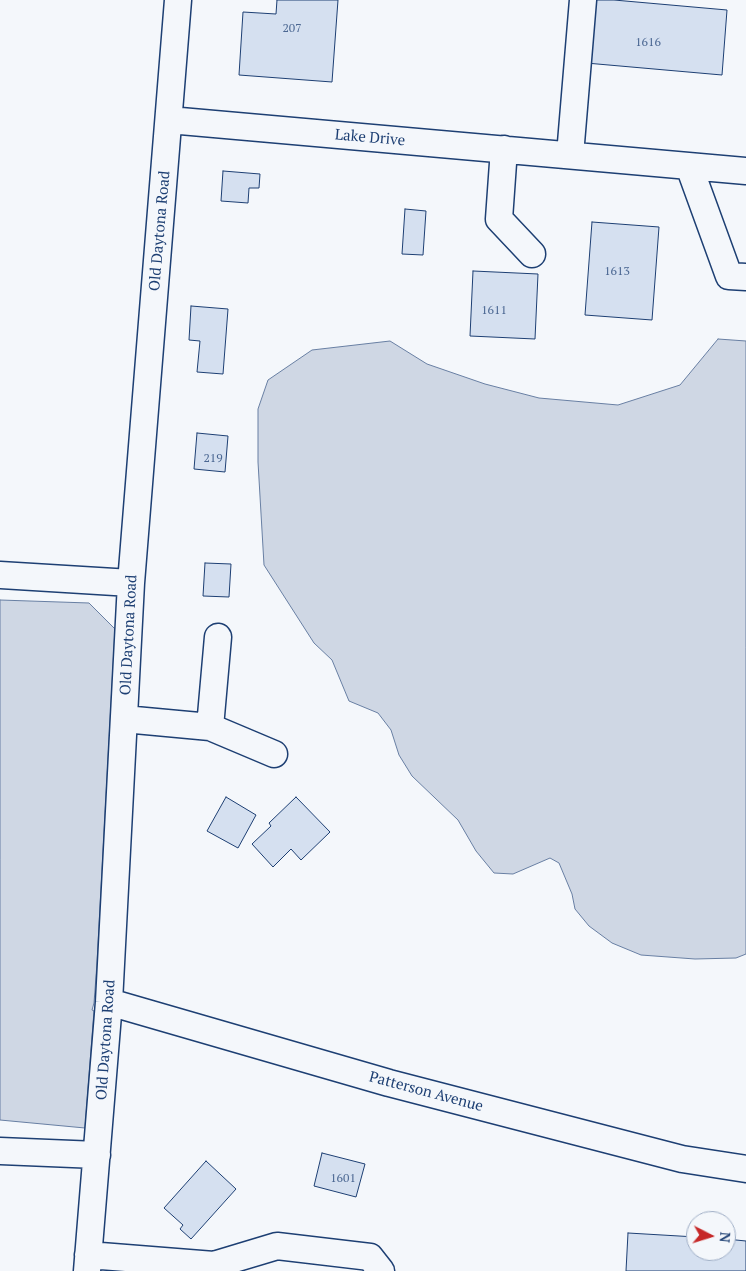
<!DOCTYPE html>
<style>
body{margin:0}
#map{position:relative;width:746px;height:1271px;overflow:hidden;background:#f4f7fb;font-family:"PT Serif",serif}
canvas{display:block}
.north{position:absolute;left:686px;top:1211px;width:50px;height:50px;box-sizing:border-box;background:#f4f7fb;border:1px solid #9eadc5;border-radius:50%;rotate:95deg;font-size:14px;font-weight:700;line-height:20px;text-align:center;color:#1d3f73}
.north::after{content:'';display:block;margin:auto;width:18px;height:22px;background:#c62828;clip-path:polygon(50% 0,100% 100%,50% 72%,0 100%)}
</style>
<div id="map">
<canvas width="746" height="1271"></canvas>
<div class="north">N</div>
</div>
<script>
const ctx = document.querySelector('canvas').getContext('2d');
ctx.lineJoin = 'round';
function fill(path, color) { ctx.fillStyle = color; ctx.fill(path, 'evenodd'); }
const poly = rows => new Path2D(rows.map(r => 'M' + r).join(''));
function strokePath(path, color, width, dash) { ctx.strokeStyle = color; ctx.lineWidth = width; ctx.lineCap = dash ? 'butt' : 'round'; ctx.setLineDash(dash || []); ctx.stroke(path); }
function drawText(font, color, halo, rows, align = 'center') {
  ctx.font = font + ' "PT Serif",serif'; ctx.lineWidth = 4; ctx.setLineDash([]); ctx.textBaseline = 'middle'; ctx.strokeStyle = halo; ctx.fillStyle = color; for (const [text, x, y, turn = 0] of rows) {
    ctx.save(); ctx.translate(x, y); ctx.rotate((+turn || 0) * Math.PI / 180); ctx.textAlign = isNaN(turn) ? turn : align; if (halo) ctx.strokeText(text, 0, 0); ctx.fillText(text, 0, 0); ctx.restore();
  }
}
const water = poly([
 [718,339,746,341,746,954,736,958,695,959,641,955,612,943,589,926,575,909,572,894,559,863,550,858,513,874,494,873,476,851,458,820,412,776,399,755,391,730,378,713,349,701,332,660,314,643,264,565,258,462,258,409,268,380,312,350,390,341,427,364,485,384,539,398,618,405,680,385,718,339],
 [0,600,89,603,115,629,97,963,94,1003,92,1010,94,1011,85,1128,0,1120,0,600]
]);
fill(water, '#cfd7e4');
strokePath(water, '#687fa3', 1);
const building = poly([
 [277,0,338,0,332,82,239,75,243,12,276,14,277,0],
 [592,0,614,0,727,10,722,75,586,63,592,0],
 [223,171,260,174,259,188,249,188,248,203,221,201,223,171],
 [405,209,426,211,423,255,402,254,405,209],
 [592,222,659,227,652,320,585,315,592,222],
 [473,271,538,274,535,339,470,336,473,271],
 [191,306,228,309,223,374,197,372,200,341,189,340,191,306],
 [197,433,228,436,225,472,194,469,197,433],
 [205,563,231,564,229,597,203,596,205,563],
 [226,797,256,815,238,848,207,831,226,797],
 [296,797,330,832,301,860,291,849,273,867,252,844,271,826,269,823,296,797],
 [322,1153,365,1164,356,1197,314,1186,322,1153],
 [206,1161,236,1189,191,1239,180,1229,183,1225,164,1208,206,1161],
 [628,1233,696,1237,696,1251,726,1251,726,1239,746,1241,746,1271,626,1271,628,1233]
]);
fill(building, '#d5e0f0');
strokePath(building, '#1d3f73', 1);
const minor = poly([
 [169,120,746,171],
 [504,149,499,219,532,254],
 [570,155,583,0],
 [689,166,729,276,746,277],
 [0,575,131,583],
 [124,719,210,727,274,754],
 [210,727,218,637],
 [109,1002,389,1083,682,1159,746,1169],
 [0,1151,97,1155],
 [88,1255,214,1265,277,1246,370,1257,381,1271],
 [87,1271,109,1002,131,583,178,0]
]);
strokePath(minor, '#1d3f73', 29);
strokePath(minor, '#f4f7fb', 26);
drawText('12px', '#4b6792', null, [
 ["207",292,29],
 ["1616",648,43],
 ["1613",617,272],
 ["1611",494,311],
 ["219",213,459],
 ["1601",343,1179]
]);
drawText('15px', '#1d3f73', '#f4f7fb', [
 ["Lake Drive",370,138,5],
 ["Old Daytona Road",160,231,-85],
 ["Old Daytona Road",129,635,-87],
 ["Old Daytona Road",106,1040,-86],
 ["Patterson Avenue",426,1092,15]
]);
</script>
